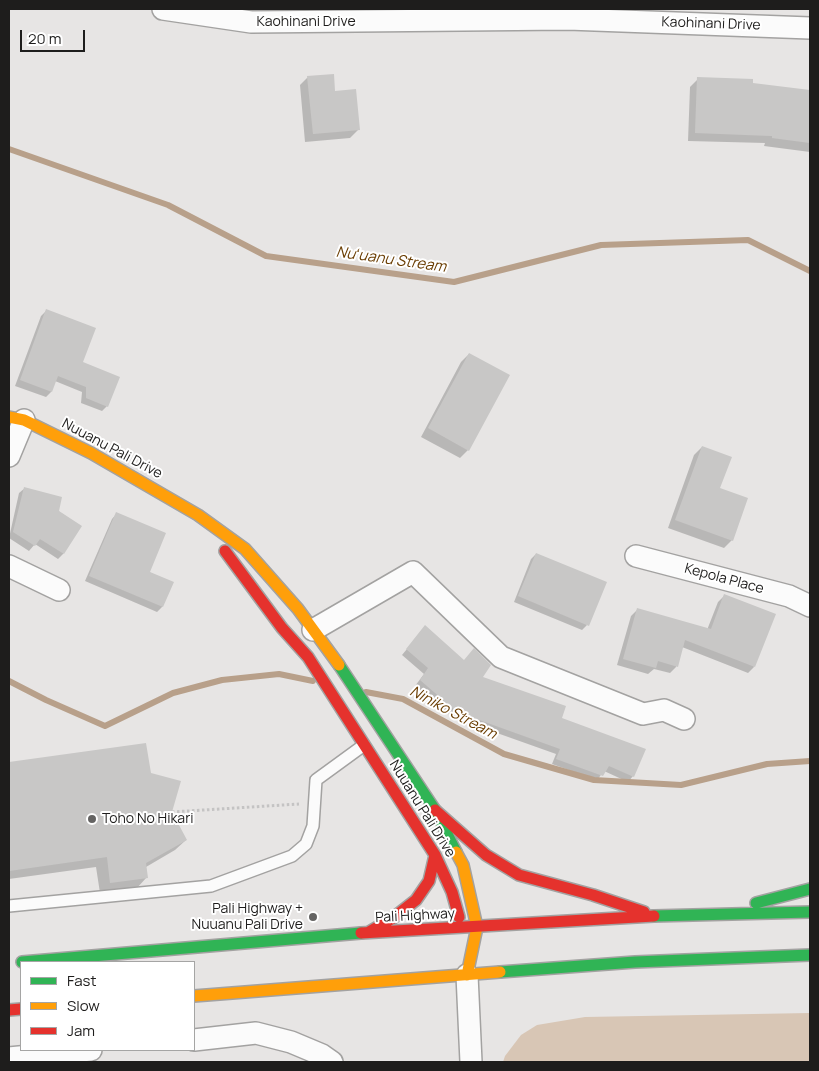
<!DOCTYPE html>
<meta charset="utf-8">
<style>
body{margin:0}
#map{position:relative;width:819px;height:1071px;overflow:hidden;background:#e7e5e4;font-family:Manrope,sans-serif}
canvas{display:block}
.frame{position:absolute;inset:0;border:10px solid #1e1d1c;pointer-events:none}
.legend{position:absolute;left:20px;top:961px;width:175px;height:90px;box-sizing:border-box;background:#fff;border:1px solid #a5a5a4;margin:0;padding:6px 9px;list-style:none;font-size:15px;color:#1e1d1c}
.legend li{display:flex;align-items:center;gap:10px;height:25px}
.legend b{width:25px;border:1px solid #a5a5a4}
.scale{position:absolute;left:20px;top:30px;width:65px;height:22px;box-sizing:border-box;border:2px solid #1e1d1c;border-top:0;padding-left:6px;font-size:15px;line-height:18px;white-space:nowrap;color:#1e1d1c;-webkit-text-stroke:4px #fff;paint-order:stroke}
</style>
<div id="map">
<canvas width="819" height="1071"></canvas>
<div class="frame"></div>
<ul class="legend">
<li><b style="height:6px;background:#30b455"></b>Fast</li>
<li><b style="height:6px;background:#ff9f0a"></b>Slow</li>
<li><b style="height:6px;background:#e5322d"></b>Jam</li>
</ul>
<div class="scale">20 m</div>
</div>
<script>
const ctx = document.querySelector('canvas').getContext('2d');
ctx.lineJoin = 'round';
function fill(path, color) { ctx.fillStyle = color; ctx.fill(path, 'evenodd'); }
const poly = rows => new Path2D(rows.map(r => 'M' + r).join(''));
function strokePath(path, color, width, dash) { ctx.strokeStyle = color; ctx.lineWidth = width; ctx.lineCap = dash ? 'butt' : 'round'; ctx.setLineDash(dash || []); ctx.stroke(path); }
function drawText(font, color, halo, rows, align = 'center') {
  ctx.font = font + ' Manrope,sans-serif'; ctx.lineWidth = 4; ctx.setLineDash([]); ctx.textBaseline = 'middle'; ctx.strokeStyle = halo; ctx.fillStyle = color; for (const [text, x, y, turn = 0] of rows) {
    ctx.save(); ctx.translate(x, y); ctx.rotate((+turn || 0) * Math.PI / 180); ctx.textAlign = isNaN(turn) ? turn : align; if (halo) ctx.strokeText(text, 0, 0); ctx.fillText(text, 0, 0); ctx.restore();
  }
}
fill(poly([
 [810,1013,810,1062,503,1062,505,1056,521,1035,537,1025,585,1017]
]), '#d8c6b5');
fill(poly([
 [308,77,334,92,358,130,350,138,305,142,300,85],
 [698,79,810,92,810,152,764,146,765,143,688,141,690,87],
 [46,311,107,406,102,411,81,403,82,392,55,381,51,392,46,397,15,386,41,316],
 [469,354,468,450,460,458,421,437,461,362],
 [702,447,719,489,732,540,724,548,668,528,694,455],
 [25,488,80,526,63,554,58,559,35,544,29,551,9,538,19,493],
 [117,513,149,572,172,583,162,607,157,612,85,581,112,519],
 [536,554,587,625,582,630,514,602,531,559],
 [725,595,754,667,748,673,682,647,676,667,670,673,654,669,648,674,617,665,631,616,637,610,707,630,718,602],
 [425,627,480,677,560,718,633,776,628,782,604,771,597,780,552,764,556,754,452,717,415,686,424,674,402,655],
 [145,744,150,774,186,840,175,850,146,867,147,877,137,888,100,893,96,867,9,879,9,764]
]), '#0003');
strokePath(poly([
 [9,149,168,205,266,256,454,282,601,245,748,240,810,271],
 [9,681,46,700,105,726,173,693,222,680,279,674,313,681],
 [366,692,403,699,504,754,594,780,681,785,767,764,810,761]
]), '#b8a08a', 6);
fill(poly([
 [334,74,335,91,356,89,360,130,313,134,307,76],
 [697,77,753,79,753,83,810,90,810,143,772,138,772,136,695,133],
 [46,309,96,328,83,362,120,377,108,407,86,398,86,387,58,376,52,392,20,380],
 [469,353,510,375,469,451,428,428],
 [702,446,732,457,720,488,748,498,733,541,675,520],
 [24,487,62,497,59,511,82,526,64,554,40,539,35,546,13,532],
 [116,512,166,533,150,572,174,582,163,607,89,576],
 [536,553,607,582,589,626,518,596],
 [724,594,776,614,755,667,685,640,678,667,658,661,656,668,623,659,637,608,711,629],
 [425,625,464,660,474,648,491,665,483,677,566,706,562,718,646,749,634,777,609,766,603,776,556,759,560,749,457,712,420,680,428,668,406,649],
 [146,743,151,773,181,781,172,812,187,840,146,863,148,878,110,883,107,857,9,871,9,762]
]), '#c8c7c6');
const lane = poly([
 [9,906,211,886,292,856,306,844,313,826,316,780,364,745]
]);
const street = poly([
 [163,9,251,22,568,19,810,28],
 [9,456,24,420],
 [636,556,789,596,810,606],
 [9,566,59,590],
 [313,630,413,572,501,657,643,714,664,710,684,719],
 [467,975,471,1062],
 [194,1040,256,1033,291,1042,322,1055,332,1062],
 [9,1058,91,1050]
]);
const fast = poly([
 [339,665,435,810,456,852],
 [756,903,810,889],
 [654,916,810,912],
 [22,962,361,933],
 [500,972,635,962,810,955]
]);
const slow = poly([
 [9,417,24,420,91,453,198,515,245,549,298,609,339,665],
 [456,852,463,865,477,927,467,975],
 [194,996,500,972]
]);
const jam = poly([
 [225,551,282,628,308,657,435,855,452,892,459,917],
 [435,810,486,855,519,875,593,895,644,912],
 [369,932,393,918,416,900,429,881,435,855],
 [361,933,654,916],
 [9,1010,21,1009]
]);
strokePath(lane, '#a3a2a1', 14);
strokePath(street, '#a3a2a1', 24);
strokePath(fast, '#a3a2a1', 14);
strokePath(slow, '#a3a2a1', 14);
strokePath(jam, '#a3a2a1', 14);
strokePath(poly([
 [172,812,299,804]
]), '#c4c3c3', 3, [2.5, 2.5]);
strokePath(lane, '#fbfbfb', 11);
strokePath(street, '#fbfbfb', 21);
strokePath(fast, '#30b455', 11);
strokePath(slow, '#ff9f0a', 11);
strokePath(jam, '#e5322d', 11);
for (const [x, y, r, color] of [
 [92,819,5,"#646362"],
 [313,917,5,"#646362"]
]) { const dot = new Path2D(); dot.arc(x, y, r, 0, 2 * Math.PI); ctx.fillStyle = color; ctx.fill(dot); strokePath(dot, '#fff', 2); }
drawText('14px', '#1e1d1c', '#fff', [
 ["Kaohinani Drive",306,22],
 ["Kaohinani Drive",711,24,2],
 ["Nuuanu Pali Drive",112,449,28],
 ["Kepola Place",724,579,15],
 ["Nuuanu Pali Drive",422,809,58],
 ["Pali Highway",415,916,-3]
]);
drawText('14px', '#1e1d1c', '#fff', [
 ["Toho No Hikari",102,819],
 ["Pali Highway +",303,909,"right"],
 ["Nuuanu Pali Drive",303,925,"right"]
], 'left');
drawText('italic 15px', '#6a3d02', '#fff', [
 ["Nuʻuanu Stream",391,260,8],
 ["Niniko Stream",453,713,28]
]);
</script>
